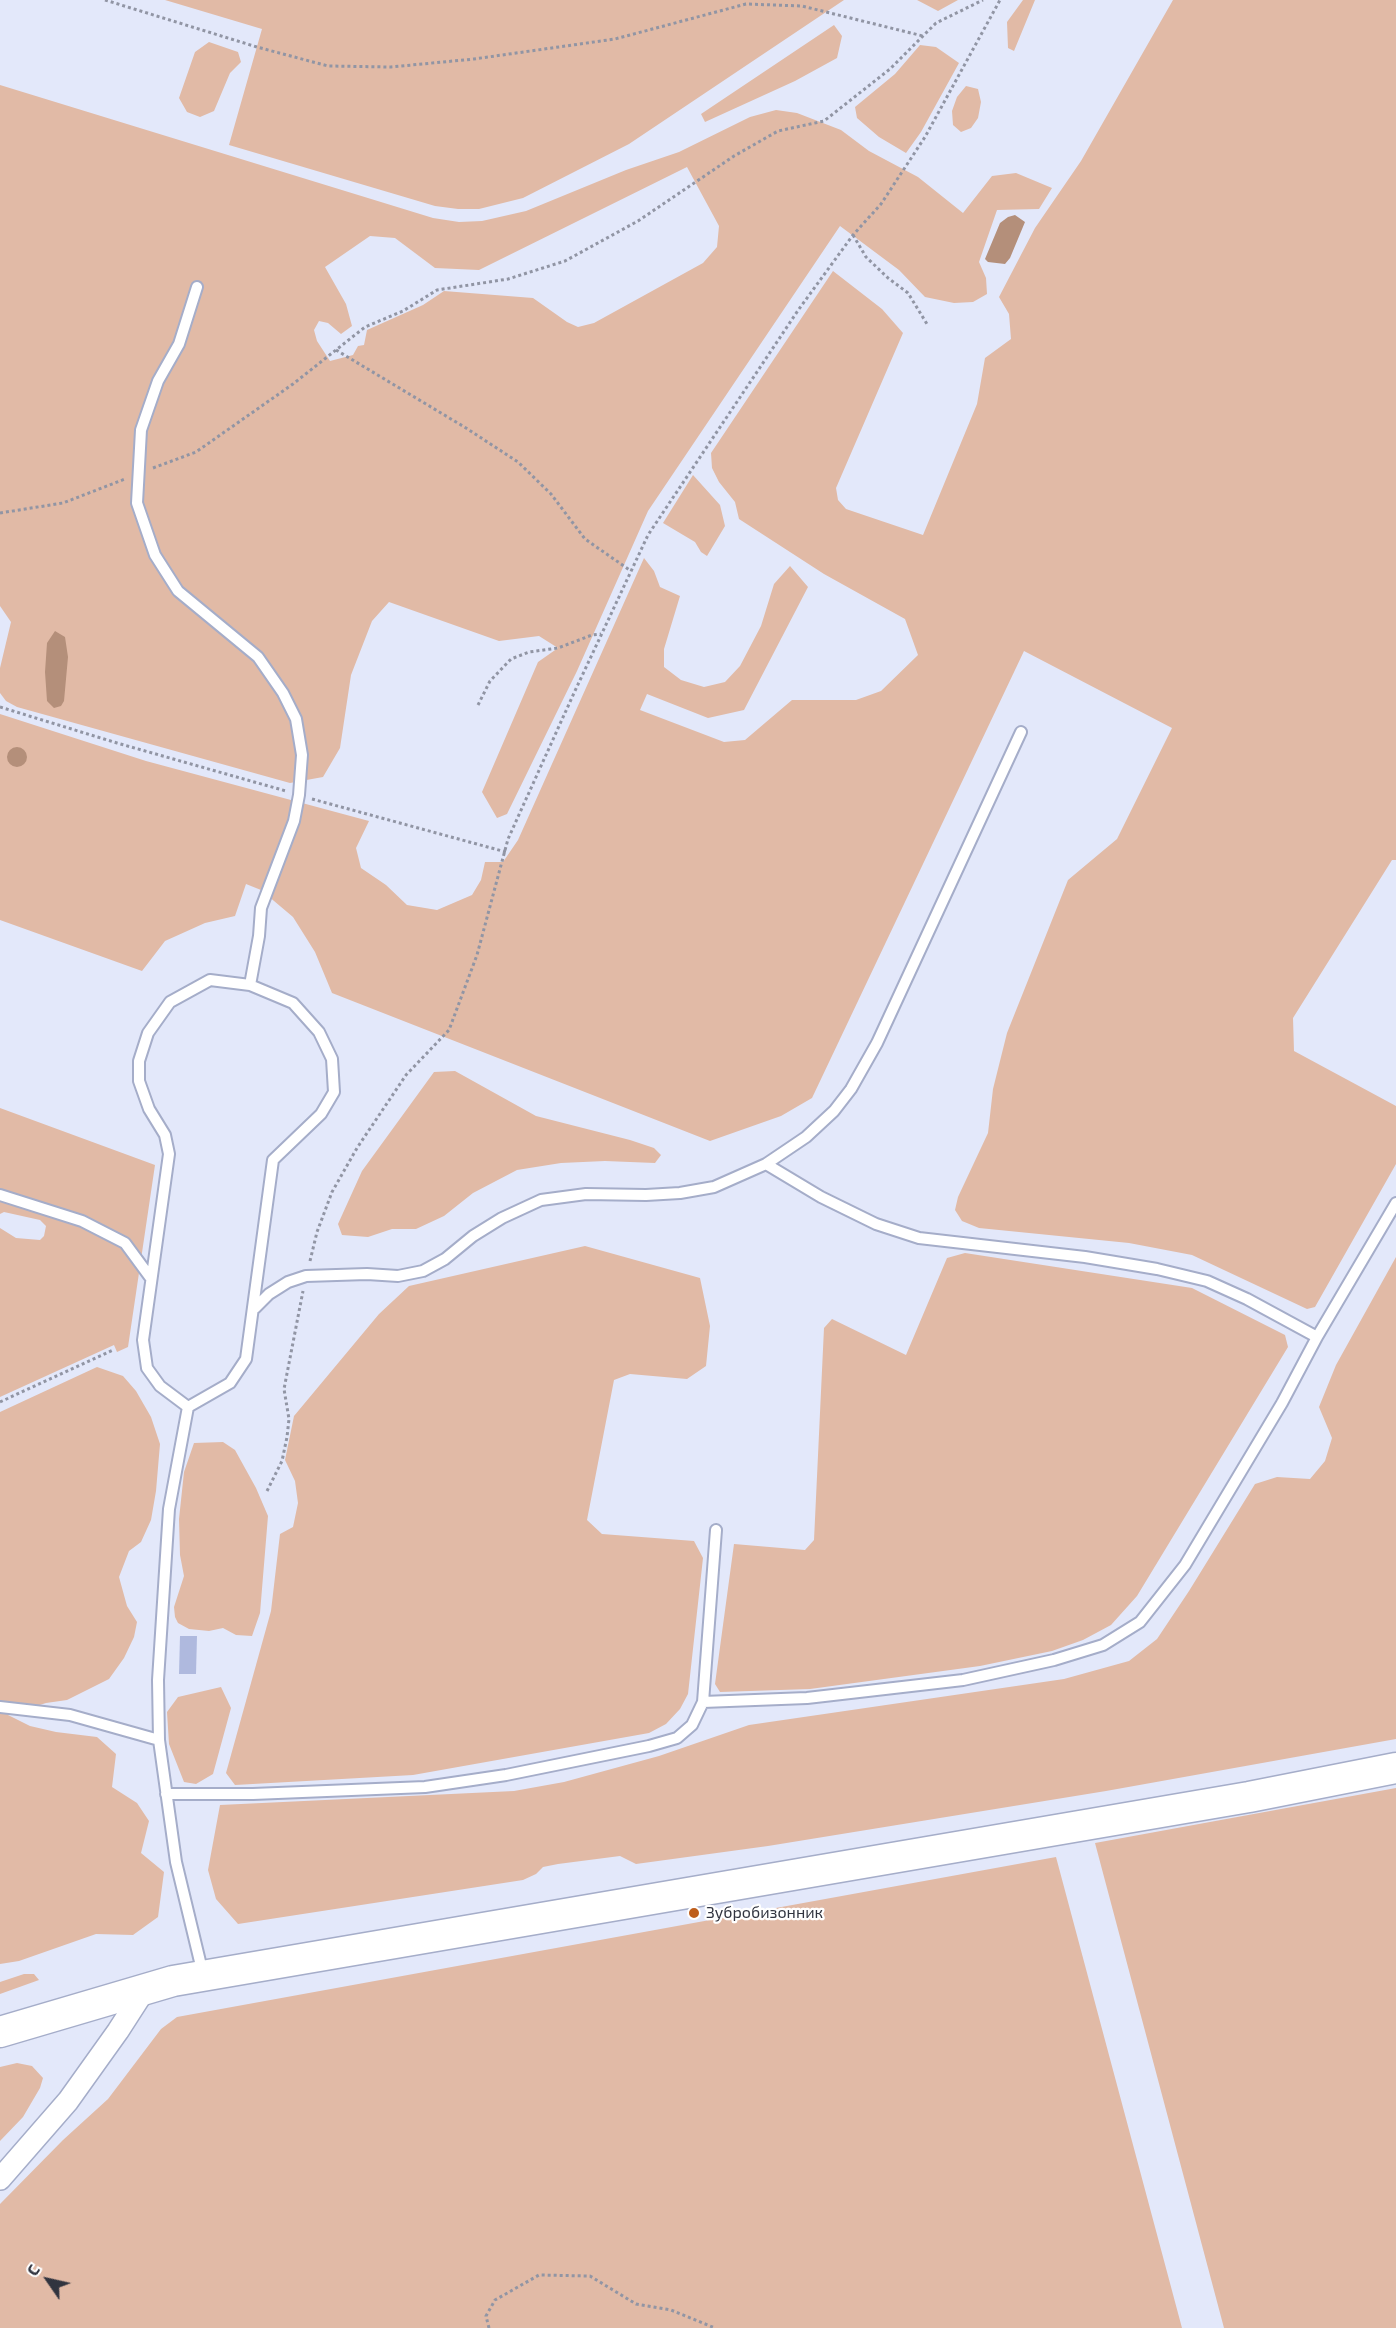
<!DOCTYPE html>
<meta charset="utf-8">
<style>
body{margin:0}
#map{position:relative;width:1396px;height:2328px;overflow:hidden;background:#e3e8fa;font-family:"Exo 2",sans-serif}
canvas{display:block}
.north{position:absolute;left:18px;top:2250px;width:60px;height:60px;-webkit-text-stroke:4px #fff;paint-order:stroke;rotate:304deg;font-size:16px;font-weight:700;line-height:24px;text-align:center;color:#31343f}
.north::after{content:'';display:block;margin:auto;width:21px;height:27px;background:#31343f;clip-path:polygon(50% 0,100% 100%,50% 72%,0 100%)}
</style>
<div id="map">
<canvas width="1396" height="2328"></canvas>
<div class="north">С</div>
</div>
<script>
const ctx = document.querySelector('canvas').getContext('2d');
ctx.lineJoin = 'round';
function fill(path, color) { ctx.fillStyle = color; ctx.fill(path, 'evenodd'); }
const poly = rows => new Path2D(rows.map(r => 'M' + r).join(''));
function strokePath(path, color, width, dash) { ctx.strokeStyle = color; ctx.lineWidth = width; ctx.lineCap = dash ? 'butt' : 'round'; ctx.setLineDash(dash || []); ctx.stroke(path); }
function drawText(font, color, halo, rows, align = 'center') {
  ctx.font = font + ' "Exo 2",sans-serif'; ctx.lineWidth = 4.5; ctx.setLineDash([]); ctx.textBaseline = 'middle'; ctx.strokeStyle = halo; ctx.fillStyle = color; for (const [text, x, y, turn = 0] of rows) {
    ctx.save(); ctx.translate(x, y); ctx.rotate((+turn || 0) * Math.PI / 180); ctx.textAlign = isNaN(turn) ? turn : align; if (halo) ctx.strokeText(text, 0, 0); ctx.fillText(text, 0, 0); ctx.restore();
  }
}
fill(poly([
 [165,0,844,0,629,144,523,198,479,209,458,209,435,206,229,145,262,29],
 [917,0,958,0,938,11],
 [1023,0,1035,0,1014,51,1008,48,1007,22],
 [1173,0,1396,0,1396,860,1392,860,1293,1018,1294,1051,1396,1106,1396,1164,1315,1307,1307,1309,1192,1255,1129,1243,979,1228,962,1221,955,1210,958,1197,988,1133,993,1089,1007,1033,1068,880,1117,839,1172,728,1024,651,812,1098,781,1116,710,1141,332,993,315,952,293,917,261,890,246,884,235,916,205,923,165,941,142,971,0,920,0,714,146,761,369,821,356,848,361,868,386,885,407,905,437,910,472,895,481,880,485,862,503,862,518,840,644,558,654,571,660,587,680,596,664,649,664,667,681,680,704,687,725,682,740,666,761,626,774,584,790,566,808,587,744,710,708,718,647,694,640,710,724,742,745,740,792,700,856,700,881,691,918,655,905,619,824,574,739,519,735,502,719,482,712,468,711,453,833,271,882,309,903,333,836,488,838,500,846,509,923,535,977,404,985,358,1011,339,1009,314,999,297,1035,228,1081,161],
 [834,25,842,36,837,58,795,81,705,122,701,114],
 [209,42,238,52,241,62,230,73,214,111,200,117,187,112,179,98,195,52],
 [920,45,936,47,959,63,921,132,906,153,879,137,857,118,855,107,895,74],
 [0,85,433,218,459,222,482,221,526,211,626,170,679,152,750,117,776,110,797,113,841,130,869,151,918,177,963,213,992,176,1016,173,1052,188,1039,209,997,210,979,262,986,278,987,294,973,302,954,303,925,297,899,270,840,226,648,511,577,671,507,814,497,818,482,792,538,662,558,648,539,636,499,641,389,602,372,621,351,675,340,748,323,777,290,783,17,707,6,701,0,693,0,668,11,622,0,606],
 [687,167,719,226,717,247,703,263,594,323,578,327,567,322,533,298,444,291,423,305,367,330,364,345,358,346,353,355,330,361,317,341,314,330,319,321,328,323,341,334,352,326,346,304,325,267,370,236,395,238,435,268,479,270],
 [966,86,978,89,981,102,978,118,971,128,961,132,953,125,952,111,957,97],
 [693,475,720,505,725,526,707,556,701,552,695,542,663,523],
 [455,1071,536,1116,630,1140,654,1148,661,1155,655,1163,605,1161,561,1163,517,1170,473,1193,444,1216,416,1229,392,1229,368,1237,342,1235,338,1224,362,1171,434,1072],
 [0,1108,155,1165,128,1347,117,1352,114,1345,0,1397,0,1228,16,1238,40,1240,44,1236,46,1226,40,1220,4,1212,0,1214],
 [585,1246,700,1278,710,1326,706,1366,687,1379,630,1374,614,1380,587,1520,602,1534,694,1541,703,1558,688,1694,680,1709,666,1724,649,1733,413,1775,235,1785,226,1773,271,1611,280,1534,293,1527,298,1503,295,1481,285,1460,294,1416,379,1314,409,1286],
 [965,1253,1192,1288,1285,1335,1288,1347,1137,1596,1111,1625,1083,1640,1052,1651,980,1666,810,1689,720,1692,715,1684,734,1544,805,1550,814,1540,824,1328,832,1319,906,1355,947,1258],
 [1396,1257,1396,1739,1106,1791,768,1846,636,1864,620,1856,558,1864,543,1867,536,1874,523,1880,238,1924,216,1899,208,1870,220,1805,514,1791,564,1782,659,1756,749,1725,1064,1679,1129,1661,1157,1639,1189,1591,1255,1484,1277,1477,1310,1479,1325,1461,1332,1438,1319,1407,1336,1365],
 [97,1367,123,1376,136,1391,151,1417,160,1444,156,1491,151,1520,141,1542,129,1551,119,1577,127,1606,137,1622,134,1637,124,1658,109,1679,67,1700,46,1703,8,1715,30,1726,56,1732,97,1737,116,1754,112,1787,137,1803,149,1821,141,1853,164,1872,158,1917,133,1935,96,1934,19,1961,0,1964,0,1412],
 [223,1442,235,1450,256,1488,268,1516,260,1613,252,1636,236,1635,223,1628,209,1631,189,1629,178,1623,175,1617,174,1607,184,1576,180,1555,179,1519,184,1472,194,1443],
 [221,1687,231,1708,213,1774,196,1784,184,1782,169,1744,167,1712,178,1697],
 [1396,1788,1396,2328,1224,2328,1095,1843],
 [1056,1857,1182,2328,0,2328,0,2204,63,2140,108,2099,161,2029,177,2017],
 [24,1974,34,1974,39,1980,0,1994,0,1982],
 [17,2063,32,2066,43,2078,40,2088,23,2117,0,2141,0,2067]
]), '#e1baa6');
fill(poly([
 [1015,215,1025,222,1010,258,1005,264,988,262,985,259,1000,223,1008,217],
 [55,631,65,637,68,657,64,701,61,706,54,708,47,701,45,672,47,643],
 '7 757a10 10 0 1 1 20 0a10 10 0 1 1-20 0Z'
]), '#b48f7a');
fill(poly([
 [180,1636,197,1636,196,1674,179,1674]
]), '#afb9de');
const service = poly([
 [197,287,179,344,158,381,141,430,137,503,155,555,178,591,258,657,283,693,296,719,302,755,299,795,294,821,261,908,259,936,250,985],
 [210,980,250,985,293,1003,319,1032,332,1059,334,1092,321,1114,273,1160,246,1359,230,1383,188,1407,160,1386,147,1368,143,1340,169,1154,165,1135,149,1109,139,1081,139,1061,148,1033,170,1002,210,980],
 [766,1164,821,1197,876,1224,919,1238,1085,1257,1157,1269,1207,1281,1247,1299,1317,1337],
 [0,1195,82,1221,125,1243,150,1277],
 [255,1308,269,1294,288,1282,306,1276,367,1274,398,1276,423,1271,445,1259,473,1236,502,1218,541,1200,586,1194,646,1195,680,1193,714,1187,766,1164,806,1137,834,1111,851,1089,877,1043,1021,732],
 [188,1407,169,1509,158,1680,159,1740,176,1862,203,1974],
 [703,1702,807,1698,963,1680,1054,1660,1103,1645,1140,1622,1185,1565,1282,1403,1317,1337,1396,1203],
 [0,1707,70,1715,159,1740],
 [166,1794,253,1794,425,1787,506,1775,649,1746,677,1738,692,1725,703,1702,716,1530]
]);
const minor = poly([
 [0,2179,68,2101,118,2031,145,1989]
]);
const secondary = poly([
 [0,2032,173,1981,1249,1797,1396,1768]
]);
strokePath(service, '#a5adc9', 14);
strokePath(minor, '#a5adc9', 24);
strokePath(secondary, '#a5adc9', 33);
strokePath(poly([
 [105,0,257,47,328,66,391,67,474,59,615,39,746,4,802,6,923,36],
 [853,235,866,257,888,278,908,293,927,324],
 [336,350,466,428,518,462,551,494,585,539,631,571],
 [153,468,196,452,293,384,365,327,403,311,437,290,508,279,565,261,638,221,734,156,778,131,824,121,890,69,936,23,983,0],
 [0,513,63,503,125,479],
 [478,705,490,681,511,659,529,652,558,648,592,635,601,634],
 [0,707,117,743,286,791],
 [312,799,506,852],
 [310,1261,317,1232,332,1192,357,1148,406,1075,449,1030,477,955,508,839,574,693,648,535,799,309,853,235,881,204,925,137,1000,0],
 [0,1402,113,1350],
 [267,1491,282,1461,287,1437,289,1419,284,1389,303,1291],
 [489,2328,486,2316,495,2300,539,2275,590,2276,636,2304,671,2310,715,2328]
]), '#9195a4', 3, [3, 3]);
strokePath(service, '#fff', 10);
strokePath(minor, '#fff', 21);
strokePath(secondary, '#fff', 30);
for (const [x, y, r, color] of [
 [694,1913,6,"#be5e1b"]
]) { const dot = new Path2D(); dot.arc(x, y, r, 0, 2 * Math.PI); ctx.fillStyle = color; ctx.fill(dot); strokePath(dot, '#fff', 2); }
drawText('16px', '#31343f', '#fff', [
 ["Зубробизонник",706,1913]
], 'left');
</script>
